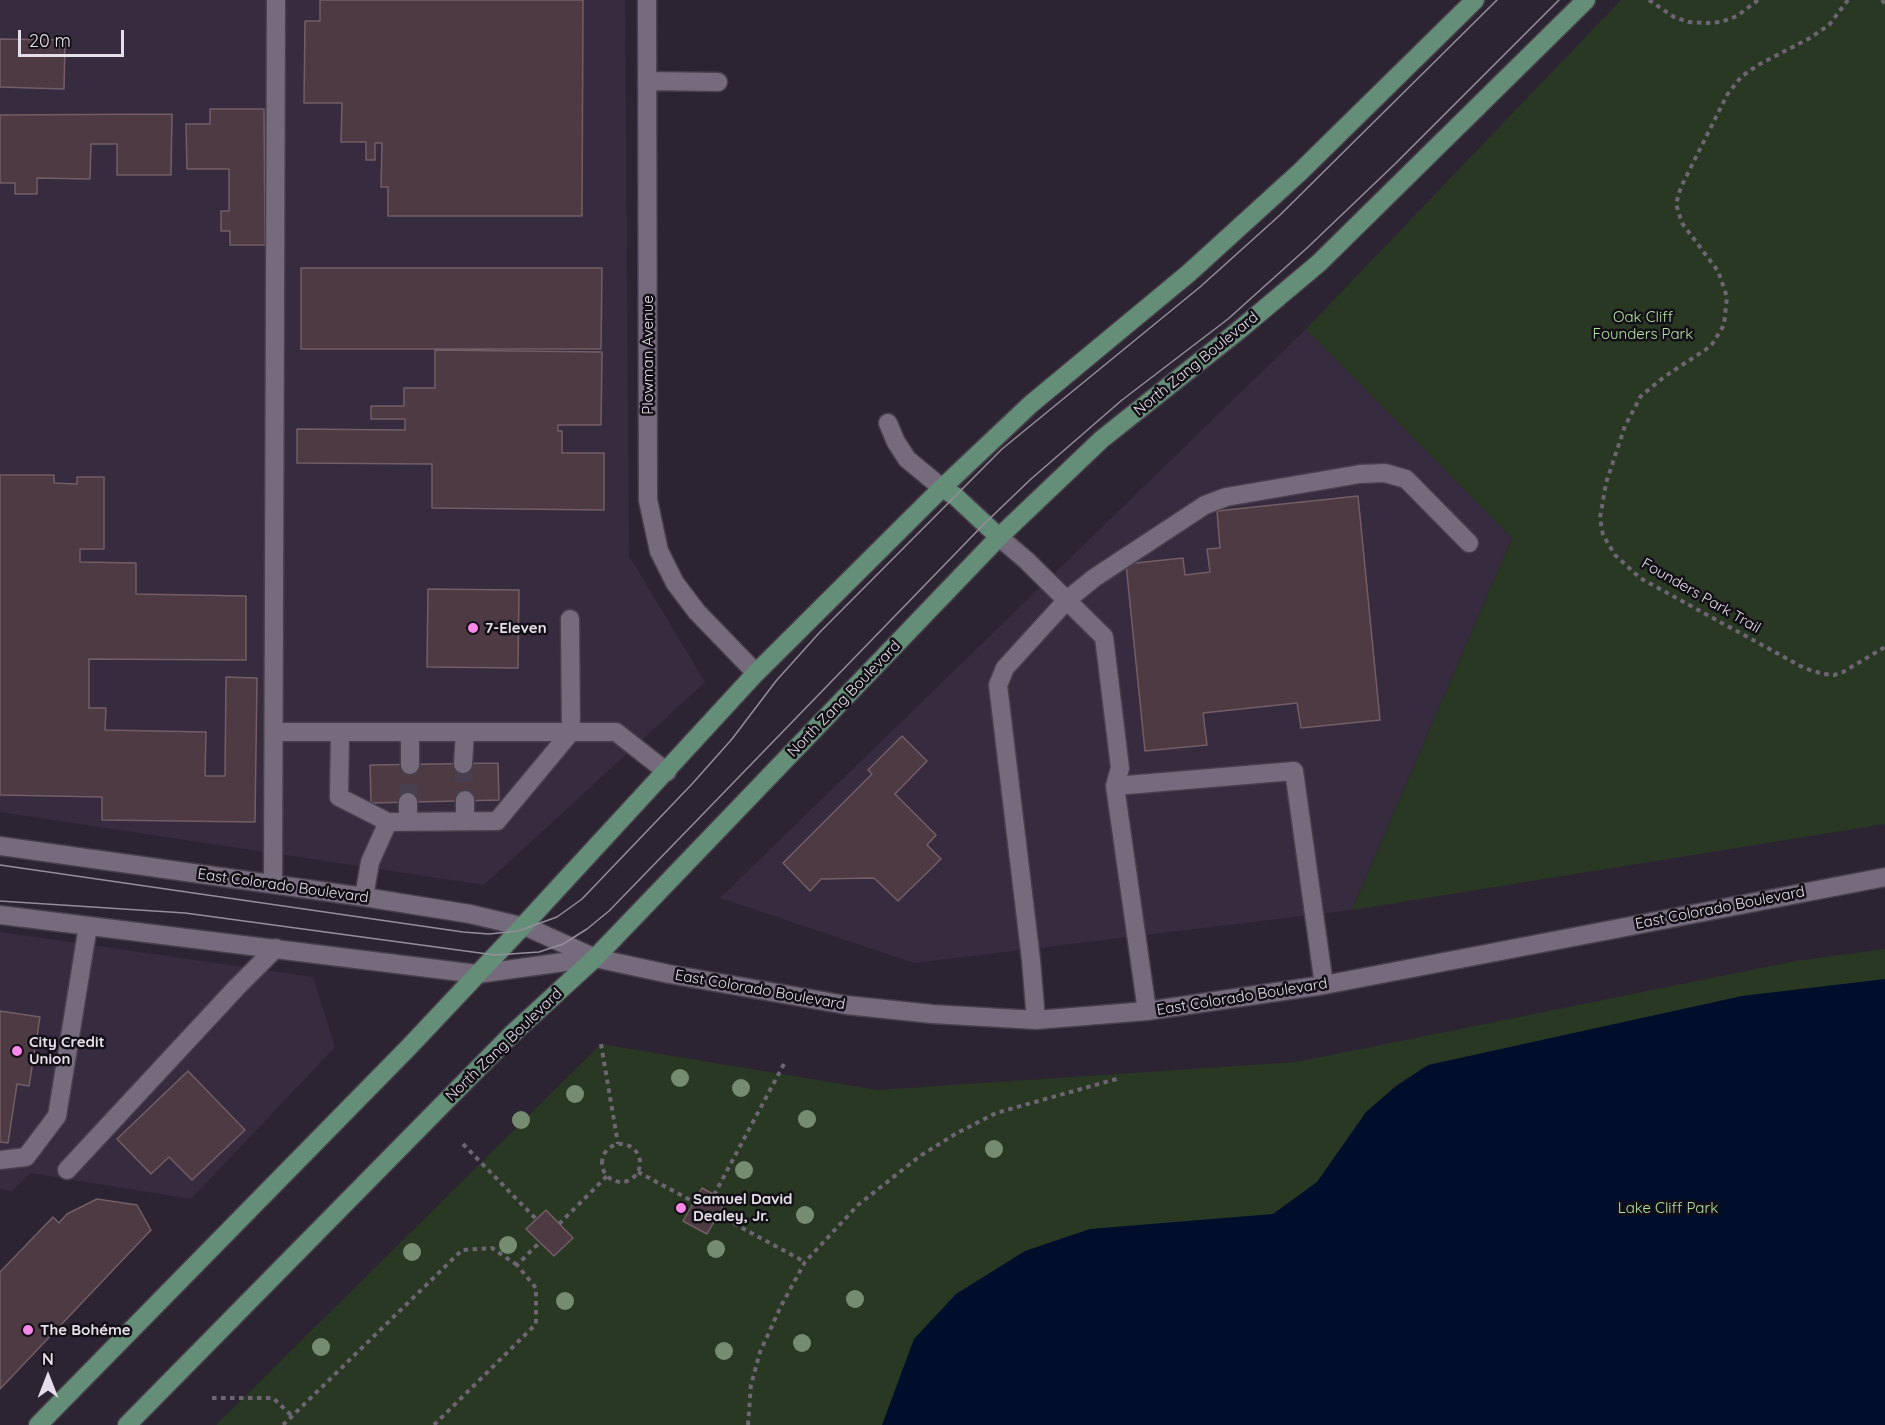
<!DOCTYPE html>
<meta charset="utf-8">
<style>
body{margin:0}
#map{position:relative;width:1885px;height:1425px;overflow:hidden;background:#2d2433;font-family:Quicksand,sans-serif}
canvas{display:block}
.north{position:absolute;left:18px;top:1347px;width:60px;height:60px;-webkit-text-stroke:4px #130f16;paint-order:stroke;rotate:0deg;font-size:16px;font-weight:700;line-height:24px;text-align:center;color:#e4dee8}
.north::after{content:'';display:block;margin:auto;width:21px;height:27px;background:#e4dee8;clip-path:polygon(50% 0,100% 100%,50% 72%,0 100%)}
.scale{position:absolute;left:18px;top:30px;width:106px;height:27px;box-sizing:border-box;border:3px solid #e4dee8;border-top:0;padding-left:8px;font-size:18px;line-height:21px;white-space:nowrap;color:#e4dee8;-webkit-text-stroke:4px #130f16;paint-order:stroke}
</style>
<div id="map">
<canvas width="1885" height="1425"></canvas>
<div class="north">N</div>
<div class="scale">20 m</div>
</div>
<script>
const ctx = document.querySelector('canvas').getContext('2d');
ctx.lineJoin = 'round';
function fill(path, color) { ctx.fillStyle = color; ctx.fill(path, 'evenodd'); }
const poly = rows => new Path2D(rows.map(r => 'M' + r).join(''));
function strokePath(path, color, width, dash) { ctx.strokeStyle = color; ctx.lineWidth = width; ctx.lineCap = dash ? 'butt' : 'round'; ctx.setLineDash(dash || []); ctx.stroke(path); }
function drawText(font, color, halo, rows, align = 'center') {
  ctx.font = font + ' Quicksand,sans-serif'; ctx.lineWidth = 5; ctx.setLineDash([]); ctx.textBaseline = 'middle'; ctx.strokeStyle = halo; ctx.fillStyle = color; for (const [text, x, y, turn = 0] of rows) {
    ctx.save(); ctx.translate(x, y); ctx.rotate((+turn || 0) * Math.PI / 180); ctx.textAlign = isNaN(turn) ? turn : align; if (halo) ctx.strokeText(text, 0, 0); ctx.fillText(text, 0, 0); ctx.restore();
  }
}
fill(poly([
 [0,0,625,0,629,556,705,682,484,885,0,812],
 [1306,329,1512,538,1352,910,914,963,720,898],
 [0,932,313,977,335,1047,191,1199,31,1173,12,1191,0,1189]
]), '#372b3f');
fill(poly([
 [1621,0,1885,0,1885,824,1352,910,1512,538,1306,329],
 [1885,949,1885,1425,216,1425,601,1044,878,1090,1297,1062,1796,961]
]), '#283823');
fill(poly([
 [1885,979,1885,1425,882,1425,914,1339,956,1294,1025,1251,1090,1229,1273,1214,1317,1182,1366,1112,1396,1086,1428,1065,1742,996]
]), '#000e2c');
const building = poly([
 [320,0,583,0,582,216,388,216,388,187,381,187,382,143,375,143,375,160,366,160,366,142,341,142,342,103,304,103,305,21,320,21,320,0],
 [0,39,65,40,64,89,0,87,0,39],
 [210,109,264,109,265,245,230,245,230,231,221,231,221,211,229,211,229,169,187,169,186,124,210,124,210,109],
 [172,114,171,175,117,175,117,144,91,144,90,179,37,178,37,194,15,194,15,183,0,183,0,115,172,114],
 [301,268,602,268,601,349,301,349,301,268],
 [435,350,602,352,601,425,558,425,558,431,562,431,562,453,604,453,604,510,432,508,432,464,297,463,297,429,405,430,405,419,371,419,371,406,404,406,404,388,435,388,435,350],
 [0,475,54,475,54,483,77,484,77,477,104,477,104,549,80,549,80,562,136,563,136,594,246,596,246,660,89,659,89,708,106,708,105,730,206,732,205,776,225,776,226,677,257,678,255,822,102,820,102,797,0,795,0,475],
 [1358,496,1380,720,1301,728,1297,703,1203,713,1207,745,1145,751,1126,564,1183,558,1185,575,1210,572,1207,549,1220,548,1217,511,1358,496],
 [428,589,519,590,518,668,427,667,428,589],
 [902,736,927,761,895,794,936,835,927,845,941,859,898,901,874,878,821,879,810,891,783,863,872,774,868,770,902,736],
 [498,763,499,800,371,803,370,765,498,763],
 [0,1011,40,1017,29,1086,17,1084,8,1143,0,1142,0,1011],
 [188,1071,245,1130,192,1180,169,1157,151,1174,117,1139,188,1071],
 [702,1188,726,1201,707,1234,683,1221,702,1188],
 [97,1199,137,1205,151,1230,0,1389,0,1272,53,1217,59,1223,67,1214,97,1199],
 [546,1210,573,1238,554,1256,526,1229,546,1210]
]);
fill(building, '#4d3a42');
strokePath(building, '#735e66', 1.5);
strokePath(poly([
 [463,764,465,800],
 [408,802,410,765]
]), '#48404e', 18, [18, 9]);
const minor = poly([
 [647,0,648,500,659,551,675,583,697,612,756,673],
 [647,81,718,82],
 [888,423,896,442,907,459,942,488],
 [999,537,1026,560,1104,637,1120,768,1115,786],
 [274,732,616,732,667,772],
 [340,732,339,797,388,822],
 [410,732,410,765],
 [463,764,465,732],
 [465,821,465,800],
 [408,822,408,802],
 [0,846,364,897,470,914,529,928,595,958,669,974,846,1005,932,1014,1036,1020,1147,1011,1324,985,1885,877],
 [273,884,276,0],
 [364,897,370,862,388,822,497,821,571,732,570,619],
 [0,915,477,974,593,958],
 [1147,1011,1115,786,1294,771,1324,985],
 [1036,1020,1031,960,998,685,1005,668,1067,600,1094,578,1205,505,1226,497,1360,474,1385,473,1406,479,1469,543],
 [0,1160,26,1157,57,1116,88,926],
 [67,1170,237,987,276,948]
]);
const major = poly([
 [942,488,955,496,999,537],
 [38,1425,409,1047,523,926,756,673,942,488,1031,404,1189,273,1300,172,1475,0],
 [127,1425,511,1035,595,958,999,537,1102,439,1238,331,1319,263,1586,0]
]);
strokePath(minor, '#473f4b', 21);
strokePath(major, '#473f4b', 21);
strokePath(poly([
 [1649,0,1674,17,1688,22,1707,23,1721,22,1737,16,1758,0],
 [1848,0,1829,25,1810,38,1758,65,1741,77,1727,95,1681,187,1676,204,1682,223,1718,271,1727,297,1724,325,1711,346,1664,377,1641,396,1625,426,1606,483,1600,518,1603,535,1615,555,1640,578,1804,668,1823,674,1834,675,1843,672,1885,647],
 [1882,0,1885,4],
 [601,1044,618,1144],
 [463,1144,536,1219],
 '602 1163a19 19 0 1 1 38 0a19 19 0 1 1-38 0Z',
 [638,1172,694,1202],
 [714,1195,785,1062],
 [718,1215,805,1262],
 [559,1224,607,1176],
 [212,1398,273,1398,292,1416],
 [283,1425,462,1250,492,1248,517,1265],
 [434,1425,536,1324,536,1288,517,1265,540,1242],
 [748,1425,751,1385,760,1352,781,1306,805,1262,858,1205,920,1156,957,1133,996,1113,1120,1078]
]), '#6d6572', 4, [4.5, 4.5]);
strokePath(minor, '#766b7d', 18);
strokePath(major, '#648e78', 18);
strokePath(poly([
 [0,865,463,932,489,934,518,931,557,917,582,899,692,784,732,739,776,681,820,632,1002,449,1200,287,1280,215,1497,0],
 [0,901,185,913,495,955,539,952,563,944,587,929,609,911,984,524,1031,479,1122,400,1228,319,1307,248,1395,164,1559,0]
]), '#958e9a', 1.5);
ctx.fillStyle = '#768c71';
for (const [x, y] of [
 [680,1078],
 [741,1088],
 [575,1094],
 [807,1119],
 [521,1120],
 [994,1149],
 [744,1170],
 [805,1215],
 [508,1245],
 [716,1249],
 [412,1252],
 [855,1299],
 [565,1301],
 [802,1343],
 [321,1347],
 [724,1351]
]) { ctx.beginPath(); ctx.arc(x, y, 9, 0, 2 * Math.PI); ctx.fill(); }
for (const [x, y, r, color] of [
 [473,628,6,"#f888ea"],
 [17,1051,6,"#f888ea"],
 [681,1208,6,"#f888ea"],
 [28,1330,6,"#f888ea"]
]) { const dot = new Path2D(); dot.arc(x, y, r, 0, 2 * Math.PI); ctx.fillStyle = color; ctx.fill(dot); strokePath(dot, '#130f16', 2); }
drawText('15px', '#b2e2a3', '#130f16', [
 ["Oak Cliff",1643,317],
 ["Founders Park",1643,334],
 ["Lake Cliff Park",1668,1208]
]);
drawText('15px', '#e4dee8', '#130f16', [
 ["Plowman Avenue",648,355,-90],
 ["North Zang Boulevard",1196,364,-39],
 ["Founders Park Trail",1701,596,30],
 ["North Zang Boulevard",844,699,-46],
 ["East Colorado Boulevard",283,886,8],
 ["East Colorado Boulevard",1720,908,-11],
 ["East Colorado Boulevard",760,990,10],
 ["East Colorado Boulevard",1242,997,-9],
 ["North Zang Boulevard",504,1045,-44]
]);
drawText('bold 15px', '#e4dee8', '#130f16', [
 ["7-Eleven",485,628],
 ["City Credit",29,1042],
 ["Union",29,1059],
 ["Samuel David",693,1199],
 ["Dealey, Jr.",693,1216],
 ["The Bohéme",40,1330]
], 'left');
</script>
